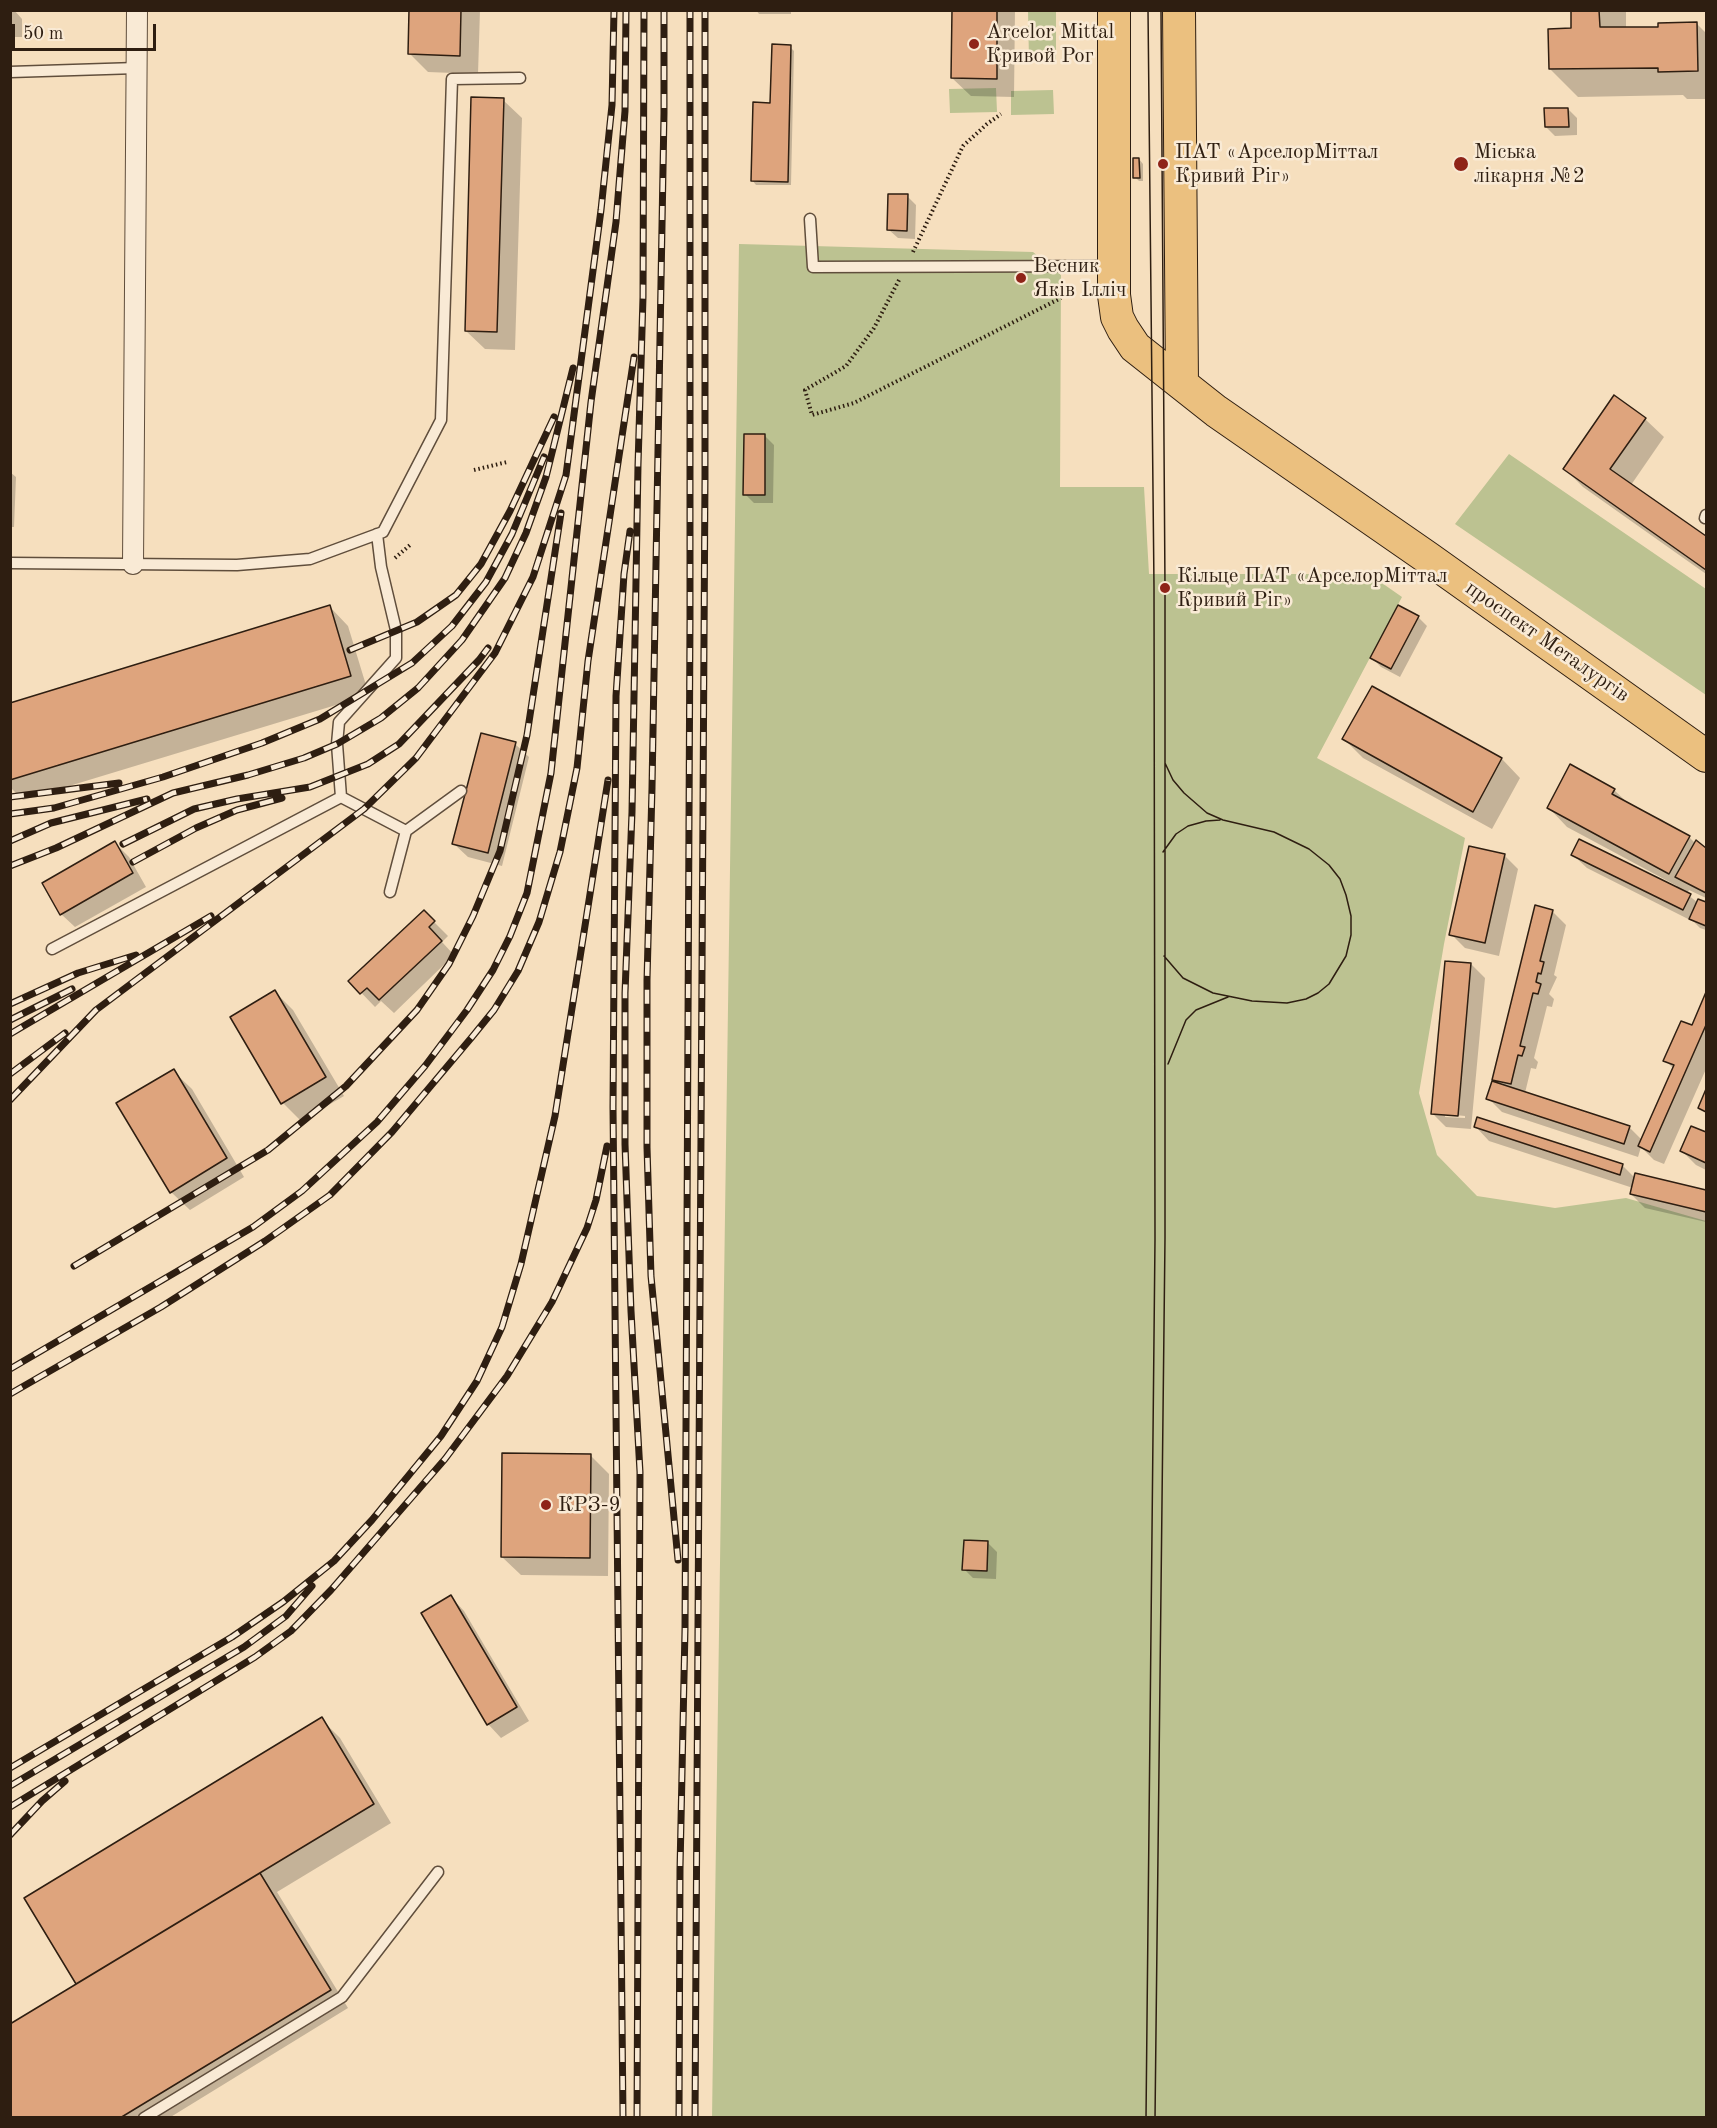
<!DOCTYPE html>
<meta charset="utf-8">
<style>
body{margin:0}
#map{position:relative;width:1717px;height:2128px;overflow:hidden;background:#f6dfbe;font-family:"Old Standard TT",serif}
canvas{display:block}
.frame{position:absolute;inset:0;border:12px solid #2e1e11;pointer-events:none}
.scale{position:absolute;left:12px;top:24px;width:144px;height:27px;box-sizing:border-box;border:3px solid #2e1e11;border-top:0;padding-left:8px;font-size:18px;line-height:21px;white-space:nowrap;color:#2e1e11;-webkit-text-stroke:4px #f9ead5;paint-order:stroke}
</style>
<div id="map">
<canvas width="1717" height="2128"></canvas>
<div class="frame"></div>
<div class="scale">50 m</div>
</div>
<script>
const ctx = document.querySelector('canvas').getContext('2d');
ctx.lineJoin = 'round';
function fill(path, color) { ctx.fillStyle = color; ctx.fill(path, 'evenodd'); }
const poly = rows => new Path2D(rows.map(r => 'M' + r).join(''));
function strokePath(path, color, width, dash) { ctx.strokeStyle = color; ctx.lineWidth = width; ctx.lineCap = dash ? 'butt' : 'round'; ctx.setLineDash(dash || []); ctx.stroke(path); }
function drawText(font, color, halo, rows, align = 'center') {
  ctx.font = font + ' "Old Standard TT",serif'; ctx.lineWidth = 5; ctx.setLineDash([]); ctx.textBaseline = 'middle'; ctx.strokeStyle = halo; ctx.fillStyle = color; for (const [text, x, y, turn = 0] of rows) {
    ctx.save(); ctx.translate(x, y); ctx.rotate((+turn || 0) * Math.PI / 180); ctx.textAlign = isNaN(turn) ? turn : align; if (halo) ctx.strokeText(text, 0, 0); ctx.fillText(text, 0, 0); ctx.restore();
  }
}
fill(poly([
 [1028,11,1056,11,1056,60,1029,60],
 [996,88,997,112,950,113,949,89],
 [1053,90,1054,114,1011,115,1011,91],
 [739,244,1033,252,1061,275,1060,487,1144,487,1149,574,1369,574,1402,597,1317,758,1465,838,1444,944,1419,1093,1437,1155,1477,1196,1555,1208,1626,1198,1706,1221,1706,2117,712,2118],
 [1509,454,1706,589,1706,695,1455,524]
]), '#bcc291');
fill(poly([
 [10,10,14,10,22,19,22,37,10,37],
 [411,10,480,10,478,74,428,72,410,54],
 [756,10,791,10,791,14,759,14],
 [953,10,1015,10,1014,97,971,96,952,78],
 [1572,10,1626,10,1626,28,1660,28,1697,24,1706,33,1706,99,1687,99,1683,95,1578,97,1550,69,1573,30],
 [790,47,794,51,791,185,756,185,752,180,772,104],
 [503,100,522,118,515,350,485,349,466,331],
 [1568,109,1577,118,1577,135,1555,136,1546,127],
 [1139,159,1143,164,1143,181,1139,181,1135,177],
 [907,196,916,205,915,239,898,238,889,230],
 [1645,419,1664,437,1631,485,1706,538,1706,574,1583,487,1565,469],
 [765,436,774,445,773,503,754,503,745,494],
 [10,472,16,477,14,527,10,527],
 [330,607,348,626,369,695,23,800,10,787,10,704],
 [1418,617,1427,626,1400,677,1381,667,1372,658],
 [1372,688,1502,759,1520,778,1492,829,1363,758,1344,739],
 [515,744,529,757,502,866,468,857,454,844],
 [1614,790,1629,804,1689,837,1696,844,1706,849,1706,898,1689,890,1687,894,1698,903,1698,901,1706,904,1706,930,1700,928,1694,922,1587,868,1573,855,1676,888,1677,886,1567,827,1549,808],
 [115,843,129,857,146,887,75,927,61,914],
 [1504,855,1518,869,1499,956,1465,948,1451,934],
 [1552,911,1566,925,1554,975,1557,977,1549,994,1554,999,1552,1007,1547,1006,1534,1058,1538,1062,1536,1069,1531,1068,1525,1093,1629,1127,1642,1140,1674,1069,1665,1060,1693,1027,1706,996,1706,1069,1664,1164,1654,1160,1641,1147,1638,1157,1502,1112,1488,1098,1500,1085,1494,1080],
 [424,912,448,936,442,942,454,955,394,1013,381,1001,375,1007,350,981],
 [1471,964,1485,978,1471,1129,1446,1127,1432,1113],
 [1445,1114,1465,1116,1465,1118,1445,1117],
 [275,992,293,1010,344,1096,301,1121,283,1103],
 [173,1071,192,1089,244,1177,190,1210,171,1192],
 [1476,1127,1622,1165,1635,1178,1636,1174,1706,1191,1706,1222,1645,1208,1631,1194,1633,1188,1489,1141],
 [1692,1128,1706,1134,1706,1170,1696,1165,1682,1151],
 [590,1455,609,1474,608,1576,521,1575,502,1557],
 [988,1543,997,1552,996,1579,973,1578,964,1569],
 [451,1597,464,1611,529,1721,501,1738,488,1724],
 [321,1719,340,1738,391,1823,277,1892,348,2008,169,2118,10,2118,79,1985,26,1898]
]), '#0003');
const building = poly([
 [409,10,461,10,460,56,408,54,409,10],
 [952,10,997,10,997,79,951,78,952,10],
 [1571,10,1599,10,1600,27,1658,27,1658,23,1697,22,1698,71,1658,72,1658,68,1549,69,1548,29,1571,28,1571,10],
 [772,44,791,45,788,182,751,181,753,102,770,103,772,44],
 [471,97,504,98,497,332,465,331,471,97],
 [1544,108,1568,108,1569,127,1545,127,1544,108],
 [1133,158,1139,158,1140,178,1133,178,1133,158],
 [888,194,908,194,907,231,887,230,888,194],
 [1614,395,1646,418,1610,469,1706,536,1706,570,1563,469,1614,395],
 [744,434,765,434,765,495,743,495,744,434],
 [330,605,351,676,10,780,10,703,330,605],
 [1398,605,1419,616,1391,669,1370,658,1398,605],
 [1372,686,1502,758,1473,812,1342,739,1372,686],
 [481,733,516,742,488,853,452,844,481,733],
 [1570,764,1615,789,1612,794,1690,836,1669,874,1547,808,1570,764],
 [1579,839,1691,894,1683,910,1571,855,1579,839],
 [1696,840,1706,848,1706,893,1675,877,1696,840],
 [115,841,133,873,60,915,42,883,115,841],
 [1469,846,1505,854,1485,943,1449,935,1469,846],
 [1698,899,1706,902,1706,926,1689,919,1698,899],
 [1535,905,1553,910,1540,961,1544,962,1541,974,1538,973,1536,982,1541,984,1538,994,1533,993,1520,1046,1525,1047,1522,1056,1518,1055,1511,1084,1492,1080,1535,905],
 [424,910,435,921,429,927,442,941,379,1000,367,988,360,994,348,981,424,910],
 [1445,961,1471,963,1458,1116,1431,1114,1445,961],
 [275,990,326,1077,281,1104,230,1017,275,990],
 [1706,992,1706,1025,1650,1152,1638,1146,1674,1065,1663,1061,1681,1021,1692,1025,1706,992],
 [174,1069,227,1158,170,1193,116,1103,174,1069],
 [1492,1081,1630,1126,1624,1144,1486,1099,1492,1081],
 [1706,1089,1706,1112,1698,1108,1706,1089],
 [1477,1117,1623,1164,1620,1175,1474,1127,1477,1117],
 [1691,1126,1706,1132,1706,1163,1680,1151,1691,1126],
 [1635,1173,1706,1190,1706,1212,1630,1194,1635,1173],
 [502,1453,591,1454,590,1558,501,1557,502,1453],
 [964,1540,988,1541,987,1571,962,1570,964,1540],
 [451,1595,517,1707,487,1725,421,1613,451,1595],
 [322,1717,374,1804,76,1984,24,1898,322,1717],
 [260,1873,331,1990,120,2118,10,2118,10,2024,260,1873]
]);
fill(building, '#dea47d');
strokePath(building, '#2e1e11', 1.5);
const lane = poly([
 [10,72,137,68],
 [810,219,813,267,1110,266],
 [1705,518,1706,515],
 [10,563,237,565,310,559,383,532,441,420,452,79,520,78],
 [341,797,406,831,461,791],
 [390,892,406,831],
 [52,949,341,797,337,744,339,722,396,658,396,630,381,567,377,534],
 [144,2118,342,1997,438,1872]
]);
const street = poly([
 [133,564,137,10]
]);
const primary = poly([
 [1114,10,1114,295,1117,317,1123,329,1135,347,1216,411,1428,558,1706,756],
 [1179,10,1182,384]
]);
strokePath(lane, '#604e3c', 13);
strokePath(street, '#604e3c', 22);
strokePath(primary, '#2e1e11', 34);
strokePath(poly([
 [913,252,963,146,987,124,1001,114],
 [899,280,874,328,846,366,805,390,812,415,854,403,1061,298],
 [474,470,507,462],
 [395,558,410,545]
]), '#2e1e11', 4, [1.5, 3]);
strokePath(lane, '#f9ead5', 10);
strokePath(street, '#f9ead5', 20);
strokePath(primary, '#ebc07f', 32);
strokePath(poly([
 [1163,852,1176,834,1188,826,1206,821,1220,820],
 [1164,956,1183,978,1213,993,1252,1001,1287,1003,1306,999,1318,993,1329,984,1346,956,1351,935,1351,916,1346,895,1340,879,1329,865,1309,849,1274,832,1223,820,1207,813,1184,793,1173,780,1165,763],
 [1168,1064,1186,1020,1196,1010,1228,997],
 [1146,2118,1155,1239,1154,587,1148,10],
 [1155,2118,1165,1238,1165,588,1161,10]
]), '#2e1e11', 1.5);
const rail = poly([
 [664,10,664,113,652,788,647,980,647,1147,651,1276,678,1560],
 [350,650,417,622,456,595,481,564,510,511,554,417],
 [10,797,119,783],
 [10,814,54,808,163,777,262,743,320,719,412,663,452,626,486,582,512,534,544,457],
 [10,841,51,823,147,799],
 [123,844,194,809,237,799,310,787,368,764,399,744,479,660,488,648],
 [133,862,196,828,237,810,282,798],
 [10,866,56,848,173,793,248,775,304,758,337,744,381,718,418,688,462,640,505,578,526,533,546,477,573,368],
 [10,1004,78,973,136,955],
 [10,1020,72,989],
 [10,1034,211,916],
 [10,1074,65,1033],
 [10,1100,96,1010,364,809,416,758,495,653,533,577,566,475,601,210,612,105,614,10],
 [74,1266,268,1150,346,1086,417,1010,449,964,473,916,500,851,527,735,561,513],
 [10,1369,253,1227,302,1191,377,1122,425,1066,467,1010,493,970,510,936,527,893,551,773,591,402,616,222,625,111,626,10],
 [10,1394,161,1307,265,1241,330,1195,392,1132,472,1037,494,1010,518,971,539,922,560,852,577,768,588,661,634,357],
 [10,1768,232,1637,283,1602,334,1561,372,1520,441,1436,477,1381,502,1327,521,1264,555,1116,608,780],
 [10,1786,244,1647,286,1616,312,1586],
 [10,1807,255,1657,291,1631,331,1590,445,1459,507,1376,552,1302,587,1228,596,1200,607,1146],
 [10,1835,42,1801,65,1781],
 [623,2118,613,1107,616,696,624,574,630,531],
 [637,2118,640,1472,631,1311,625,1144,625,993,632,812,638,465,643,297,644,10],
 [679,2118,680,1869,685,1629,690,618,690,10],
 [695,2118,705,477,705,10]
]);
strokePath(rail, '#2e1e11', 7);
strokePath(rail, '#f9ead5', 4.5, [14]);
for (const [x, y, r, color] of [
 [974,44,6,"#8f2418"],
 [1163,164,6,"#8f2418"],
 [1461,164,8,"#8f2418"],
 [1021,278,6,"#8f2418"],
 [1165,588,6,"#8f2418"],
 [546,1505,6,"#8f2418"]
]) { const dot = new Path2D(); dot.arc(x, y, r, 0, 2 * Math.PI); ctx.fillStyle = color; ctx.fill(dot); strokePath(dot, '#f9ead5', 2); }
drawText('21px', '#2e1e11', '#f9ead5', [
 ["Arcelor Mittal",986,32],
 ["Кривой Рог",986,56],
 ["ПАТ «АрселорМіттал",1175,152],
 ["Кривий Ріг»",1175,176],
 ["Міська",1474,152],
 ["лікарня №2",1474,176],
 ["Весник",1033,266],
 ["Яків Ілліч",1033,290],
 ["Кільце ПАТ «АрселорМіттал",1177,576],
 ["Кривий Ріг»",1177,600],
 ["КРЗ-9",558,1505]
], 'left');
drawText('21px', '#2e1e11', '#f9ead5', [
 ["проспект Металургів",1547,642,35]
]);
</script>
